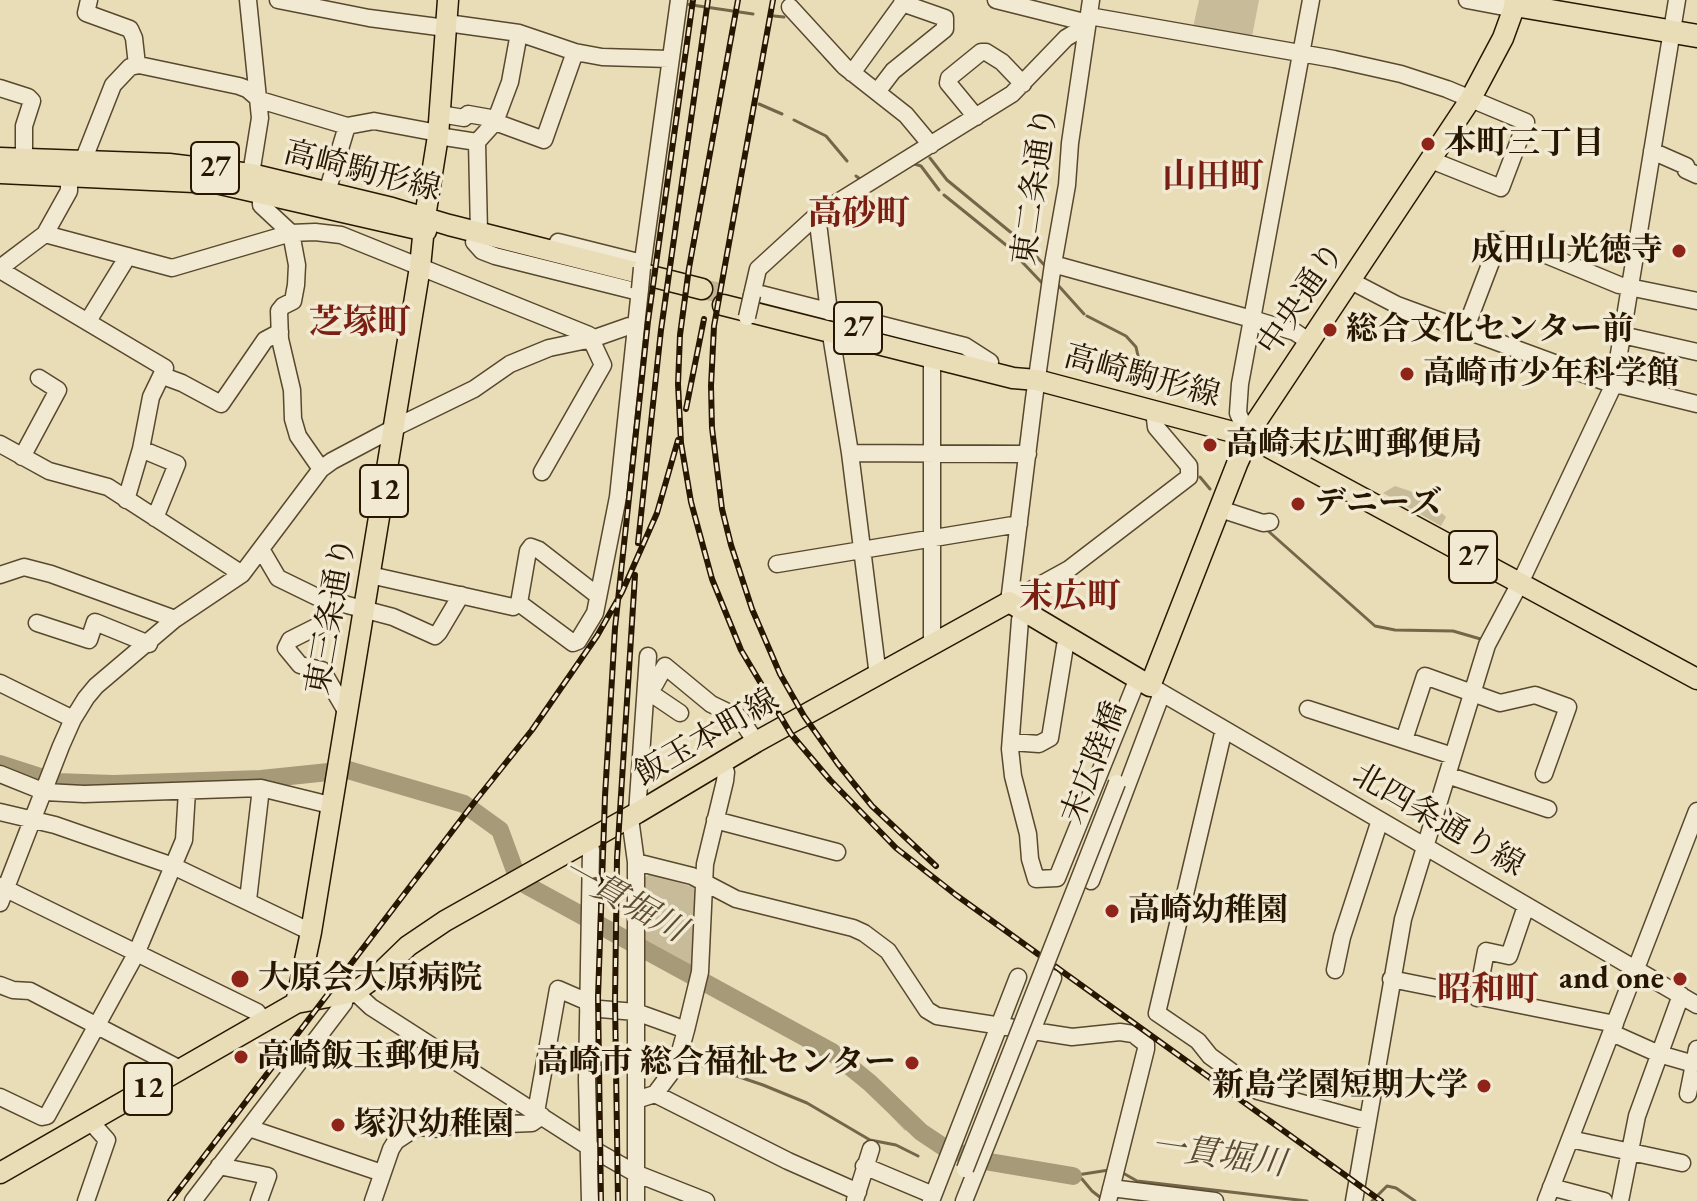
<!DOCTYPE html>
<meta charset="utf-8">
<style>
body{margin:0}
canvas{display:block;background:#e9ddb8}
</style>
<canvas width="1697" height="1201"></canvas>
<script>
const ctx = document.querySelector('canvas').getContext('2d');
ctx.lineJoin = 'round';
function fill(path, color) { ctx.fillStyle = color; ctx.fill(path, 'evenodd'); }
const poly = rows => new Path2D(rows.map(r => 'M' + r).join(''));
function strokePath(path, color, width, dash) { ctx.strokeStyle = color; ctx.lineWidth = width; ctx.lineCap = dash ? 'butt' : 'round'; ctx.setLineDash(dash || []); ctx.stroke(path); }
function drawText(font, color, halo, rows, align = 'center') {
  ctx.font = font + ' "EB Garamond","Noto Serif JP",serif'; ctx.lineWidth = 7; ctx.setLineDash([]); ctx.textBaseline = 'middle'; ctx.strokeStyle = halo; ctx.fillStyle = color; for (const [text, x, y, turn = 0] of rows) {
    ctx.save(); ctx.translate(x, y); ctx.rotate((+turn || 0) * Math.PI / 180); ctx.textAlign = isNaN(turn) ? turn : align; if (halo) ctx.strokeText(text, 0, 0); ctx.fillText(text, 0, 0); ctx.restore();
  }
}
fill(poly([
 [1199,0,1259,0,1251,42,1192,32],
 [1395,486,1410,491,1444,515,1446,517,1441,526,1383,493],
 [650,874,696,888,694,967,641,939,642,879],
 [762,1015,830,1054,877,1095,907,1129,905,1131,869,1092,806,1045,760,1023]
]), '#c8bb99');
strokePath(poly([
 [685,4,753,14],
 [774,16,784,17],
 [825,57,837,70],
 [759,104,782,114],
 [794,120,826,136,847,161],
 [930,158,947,180,1025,244,1047,268],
 [911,163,921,166,939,190],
 [856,176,860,179],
 [944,195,1006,245,1043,284],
 [1057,284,1084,314],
 [1087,316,1126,336,1136,347,1146,391],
 [1200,477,1210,489],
 [1267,530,1375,626,1395,630,1453,631,1484,640],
 [685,1062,716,1069,763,1085,807,1103,870,1140,896,1145,918,1156],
 [1123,1173,1137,1181,1307,1201],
 [1077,1175,1109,1170],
 [1073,1176,1082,1179,1092,1191,1101,1198],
 [1372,1201,1387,1186,1396,1188,1415,1201]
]), '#746649', 3);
strokePath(poly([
 [0,764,56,782,113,784,261,779,348,770,464,804,500,830,515,871,526,885,832,1052,870,1083,921,1132,945,1148,984,1161,1073,1176]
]), '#a79a79', 18);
strokePath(poly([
 [702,289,725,294]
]), '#c2b593', 20, [20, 10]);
const minor = poly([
 [89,0,86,13,130,29,134,38,137,65],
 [248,0,260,118,251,174],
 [278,0,369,18,446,28],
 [996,0,1088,23],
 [1467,0,1504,7,1515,5],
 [790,7,845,67,906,115,931,145],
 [1089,16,1334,59,1401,74,1447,89,1526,122,1501,188,1431,160],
 [447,23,519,33,575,52,602,57,669,59],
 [852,73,905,0],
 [0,88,28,97,32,101,24,126,24,158],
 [877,92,893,71,945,29,945,18,902,3],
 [440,114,464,118,468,114,496,119],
 [976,117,948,83,949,78,981,52,986,52,1002,62,1023,84],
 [495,122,544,140,575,52],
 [438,136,477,142],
 [1652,151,1686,166,1686,170,1697,175],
 [83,161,113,85,130,67,139,65,239,86,247,89,260,100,347,126,374,121,438,133],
 [261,191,261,205,291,233,297,265,296,285,293,301,283,306,279,311,280,339,292,390,293,419,298,436,321,469],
 [327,192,347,126],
 [817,215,829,312],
 [479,233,477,142,495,122,510,82,519,33],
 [45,234,172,268,291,233,315,232,341,235,589,335,603,365,542,472],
 [474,242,482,251,495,256,639,292],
 [558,242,642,263],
 [1053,264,1259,321,1295,332,1310,342],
 [0,268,45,234,69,191,69,175],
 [642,268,679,0],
 [0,270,165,368,151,397,141,449,126,500],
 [1351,281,1397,305,1603,381,1697,404],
 [753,292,965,346,990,362],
 [752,295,758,269,817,215,1012,94,1066,38,1076,32,1086,30],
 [88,321,128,256],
 [1465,330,1499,241,1503,240,1544,254,1619,285,1697,301],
 [1622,335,1697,352],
 [832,341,850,453,878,676],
 [932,366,932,645],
 [163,376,182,383,221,404,265,340,280,332],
 [1248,436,1238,413,1240,384,1311,0],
 [0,444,49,471,108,487,242,574],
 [141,449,177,464,155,518],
 [850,453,1028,454],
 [22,457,58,390,39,378],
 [1220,509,1263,523,1270,522],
 [261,549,278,578,317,597,393,617,435,636,439,632,461,595],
 [777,564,1019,524],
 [0,575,24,567,51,574,175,619],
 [370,575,513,607,519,603,528,551,531,547,539,550,597,595],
 [324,599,324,623,290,640,286,648,300,665,322,670,346,711],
 [1009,602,1034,399,1053,264,1067,185,1070,143,1091,0],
 [1009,602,1069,569,1189,477,1189,466,1156,427,1154,411],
 [519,603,573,643,578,641,595,613,618,497,640,289],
 [1025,611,1020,620,1010,749,1013,776,1028,834,1030,859,1036,879,1057,878,1138,678],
 [37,623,89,640,95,622,149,644],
 [0,683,73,719],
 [646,683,655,684,665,666,711,704,740,718,756,742],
 [1150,686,1697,1005],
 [646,690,680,713],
 [1308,709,1453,756],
 [1224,729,1157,1013,1198,1041,1210,1056,1258,1091,1367,1121],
 [1404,740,1425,676,1500,703,1535,695,1568,707,1544,774],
 [1011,742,1039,744,1050,738,1065,646,1069,638],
 [0,774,45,792,84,794,261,788,330,805],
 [1447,775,1548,809],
 [0,812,55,825,173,866,311,932],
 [637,813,648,656],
 [630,818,636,862,636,1201],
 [715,820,837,852],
 [589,840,591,850,587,1080,590,1201],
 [636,862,692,876,736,899,853,928,864,933,888,951,927,1010,937,1016,1072,1037,1120,1032,1133,1034,1146,1044,1146,1049,1108,1201],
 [1091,881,1162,693],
 [0,886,257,1012,265,1022],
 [248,900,261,788],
 [0,903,61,746,73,719,86,698,96,686,175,619,242,574,321,469,332,461,394,428,474,389,510,364,549,348,592,339,629,326,634,327],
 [1335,970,1342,937,1380,820],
 [1391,979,1615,1024],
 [0,985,13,990,30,991,182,1070],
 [355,992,371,1007,589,1147,635,1173,706,1201],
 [1477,998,1486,951,1509,956,1526,906],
 [588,1008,636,1012,686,1030],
 [1612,1033,1659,1054,1694,1064],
 [655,1094,788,1161,858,1192],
 [1688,1094,1697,1049],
 [0,1097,42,1117,47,1116,136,954,184,840,187,791],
 [636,1100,655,1094,676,1066,686,1030,700,972,705,864,725,781,726,772,721,765],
 [536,1112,558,989,588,1002],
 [249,1128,382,1173],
 [1570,1139,1682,1163],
 [219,1166,268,1176,259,1201],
 [864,1166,933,1195],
 [1551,1187,1604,1201],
 [1111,1188,1215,1201],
 [855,1200,871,1149],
 [86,1201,107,1140,90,1121],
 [193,1201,344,1003,346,994],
 [373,1201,391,1149,396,1141,417,1127,441,1129,457,1122,483,1125,532,1123,542,1116],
 [931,1201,1018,977],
 [964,1201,1053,978],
 [1354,1201,1403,919,1487,645,1520,583,1614,384,1677,0],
 [1546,1201,1697,811],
 [1620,1201,1637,1116,1681,995]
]);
const major = poly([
 [0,158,169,164,251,174,392,208,449,225,702,289],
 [0,173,216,183,426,231],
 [723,305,1013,378,1037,380,1248,436,1697,679],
 [296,1003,311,932,420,267,425,217,438,136,448,0],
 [0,1173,296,1003,355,992,377,976,408,946,445,921,637,813,756,742,1009,602,1150,686,1237,464,1256,422,1470,100,1503,38,1515,5]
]);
const highway = poly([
 [1516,0,1515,5,1697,36]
]);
strokePath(minor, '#58482e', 19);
strokePath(major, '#281700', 23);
strokePath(highway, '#281700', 25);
strokePath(minor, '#f1e9d1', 16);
strokePath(major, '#e9ddb8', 20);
strokePath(highway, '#e9ddb8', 22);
const rail = poly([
 [738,0,689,268,680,335,678,384,681,443,691,502,712,579,741,650,791,734,830,780,896,848,956,895,1381,1201],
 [773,0,714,326,711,386,712,428,722,509,731,545,752,609,780,674,804,716,838,764,872,806,936,866],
 [686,409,704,319],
 [638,543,661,330,708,0],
 [170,1201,476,800,532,730,597,636,622,592,657,513,678,440],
 [601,1201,598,997,605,796,615,628,648,321,693,0],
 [618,1201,615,1000,617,858,635,575]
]);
strokePath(rail, '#281700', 6);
strokePath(rail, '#f1e9d1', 3, [9]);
const minorBridge = poly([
 [640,289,642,268],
 [747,317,752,295],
 [965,1169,1117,783]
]);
strokePath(minorBridge, '#58482e', 19, []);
strokePath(minorBridge, '#f1e9d1', 16);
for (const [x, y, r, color] of [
 [1428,144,8,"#8f2418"],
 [1679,251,8,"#8f2418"],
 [1330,330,8,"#8f2418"],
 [1407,374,8,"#8f2418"],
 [1210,445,8,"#8f2418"],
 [1298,504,8,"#8f2418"],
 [1112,911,8,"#8f2418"],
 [240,979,10,"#8f2418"],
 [1680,979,8,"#8f2418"],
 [241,1057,8,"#8f2418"],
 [912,1063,8,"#8f2418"],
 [1484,1086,8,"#8f2418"],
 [338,1125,8,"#8f2418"]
]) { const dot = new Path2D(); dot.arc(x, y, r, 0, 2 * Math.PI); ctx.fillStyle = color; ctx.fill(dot); strokePath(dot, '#f1e9d1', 3); }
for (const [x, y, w] of [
 [215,168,48],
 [858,328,48],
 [384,491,48],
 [1473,557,48],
 [148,1089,48]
]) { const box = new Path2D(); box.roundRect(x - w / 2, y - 26, w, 52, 6); ctx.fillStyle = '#f1e9d1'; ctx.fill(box); strokePath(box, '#281700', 2); }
drawText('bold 30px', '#281700', null, [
 ["27",215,168],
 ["27",858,328],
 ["12",384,491],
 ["27",1473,557],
 ["12",148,1089]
]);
drawText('bold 32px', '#281700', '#f1e9d1', [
 ["本町三丁目",1444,144],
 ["成田山光徳寺",1663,251,"right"],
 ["総合文化センター前",1346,330],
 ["高崎市少年科学館",1423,374],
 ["高崎末広町郵便局",1226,445],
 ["デニーズ",1314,504],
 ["高崎幼稚園",1128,911],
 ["大原会大原病院",258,979],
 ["and one",1664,979,"right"],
 ["高崎飯玉郵便局",257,1057],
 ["高崎市 総合福祉センター",896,1063,"right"],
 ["新島学園短期大学",1468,1086,"right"],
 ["塚沢幼稚園",354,1125]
], 'left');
drawText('32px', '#281700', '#f1e9d1', [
 ["高崎駒形線",362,172,14],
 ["東二条通り",1036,186,-82],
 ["中央通り",1302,299,-56],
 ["高崎駒形線",1142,377,15],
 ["東三条通り",332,616,-80],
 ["飯玉本町線",707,738,-30],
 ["末広陸橋",1095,763,-69],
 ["北四条通り線",1438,821,30]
]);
drawText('bold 34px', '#7a1f14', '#f1e9d1', [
 ["山田町",1213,178],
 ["高砂町",859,215],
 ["芝塚町",360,324],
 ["末広町",1070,598],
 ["昭和町",1488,991]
]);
drawText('italic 34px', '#5b4b30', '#f1e9d1', [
 ["一貫堀川",623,901,29],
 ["一貫堀川",1218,1156,8]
]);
</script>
